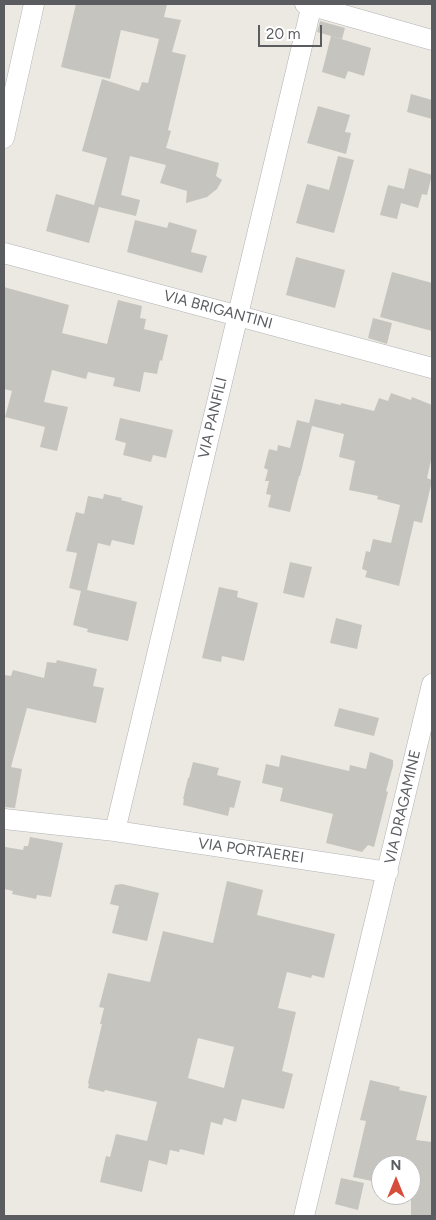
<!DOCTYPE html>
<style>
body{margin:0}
#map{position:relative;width:436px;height:1220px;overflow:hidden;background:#ebe9e1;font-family:Figtree,sans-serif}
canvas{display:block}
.frame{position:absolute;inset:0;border:5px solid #5a5c60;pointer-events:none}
.north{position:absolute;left:371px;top:1155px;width:50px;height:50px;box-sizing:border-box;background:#fff;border:1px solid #bdbebf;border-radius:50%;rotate:0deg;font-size:14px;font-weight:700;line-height:20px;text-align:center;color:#5a5c60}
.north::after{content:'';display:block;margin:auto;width:18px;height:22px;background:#d74d3b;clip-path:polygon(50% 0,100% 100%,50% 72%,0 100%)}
.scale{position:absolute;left:258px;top:25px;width:64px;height:22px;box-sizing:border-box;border:2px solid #5a5c60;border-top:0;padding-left:6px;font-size:15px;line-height:18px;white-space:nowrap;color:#5a5c60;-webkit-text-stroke:4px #fff;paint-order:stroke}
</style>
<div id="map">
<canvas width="436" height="1220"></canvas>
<div class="frame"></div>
<div class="north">N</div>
<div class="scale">20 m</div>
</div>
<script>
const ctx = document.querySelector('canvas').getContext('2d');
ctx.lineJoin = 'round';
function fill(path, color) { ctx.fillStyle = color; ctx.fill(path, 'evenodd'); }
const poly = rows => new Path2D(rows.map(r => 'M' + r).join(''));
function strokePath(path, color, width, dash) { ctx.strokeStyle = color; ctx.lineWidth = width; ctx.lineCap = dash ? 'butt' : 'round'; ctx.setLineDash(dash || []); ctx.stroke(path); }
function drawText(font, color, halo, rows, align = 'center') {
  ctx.font = font + ' Figtree,sans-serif'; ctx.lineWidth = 4; ctx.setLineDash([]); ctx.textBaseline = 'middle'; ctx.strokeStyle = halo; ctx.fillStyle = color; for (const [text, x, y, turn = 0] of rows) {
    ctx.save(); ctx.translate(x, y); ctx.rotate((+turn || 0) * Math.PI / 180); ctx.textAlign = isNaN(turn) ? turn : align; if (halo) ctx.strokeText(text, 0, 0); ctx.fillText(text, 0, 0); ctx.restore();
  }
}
fill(poly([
 [76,4,167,4,164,17,181,20,172,52,186,55,168,130,171,131,166,148,219,163,216,176,222,180,217,189,207,197,186,203,187,191,160,183,166,165,130,156,121,195,140,200,136,216,99,207,89,243,46,231,56,194,94,205,107,158,82,151,102,79,139,91,142,82,148,83,159,39,121,30,110,79,61,67],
 [320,21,345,28,342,39,317,32],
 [331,36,371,48,364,76,348,71,345,79,322,72],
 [411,94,432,100,432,119,407,112],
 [318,106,350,115,345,132,351,133,346,154,307,143],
 [338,156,354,160,334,233,296,223,307,184,329,190],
 [409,168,432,175,427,195,422,194,418,208,401,203,397,219,380,215,388,185,404,189],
 [135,220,167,228,169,222,197,230,191,252,207,256,202,273,127,252],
 [296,257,345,270,335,308,286,295],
 [392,272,432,283,432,331,380,317],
 [4,287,69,305,62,333,107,344,118,300,142,306,140,318,146,319,144,329,168,335,162,361,160,360,157,374,144,372,140,392,113,386,115,378,88,372,86,379,52,370,44,402,68,407,57,451,40,447,45,427,5,417,12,391,4,389],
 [373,318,392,323,387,344,368,338],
 [391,393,411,400,412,397,432,405,432,456,427,478,432,480,432,481,422,523,414,521,399,586,365,577,367,571,362,569,366,551,370,552,373,539,391,543,400,505,377,499,378,496,349,490,355,461,339,457,344,434,312,426,300,476,299,476,290,512,268,507,271,495,266,494,269,481,265,481,268,470,264,468,269,449,277,451,278,445,290,448,297,420,309,423,315,399,341,405,341,403,374,411,379,398,388,401],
 [120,418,173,430,166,458,153,455,151,462,123,455,126,443,115,440],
 [104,494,122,498,121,500,143,506,134,545,112,540,110,546,98,543,87,590,137,602,128,641,87,632,88,629,73,625,81,591,69,588,77,553,66,551,76,512,84,514,88,496,103,499],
 [290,562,312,567,304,598,283,593],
 [219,587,238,591,237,597,258,603,244,661,222,656,221,662,202,658],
 [336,618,362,625,357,649,330,643],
 [57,660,97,669,93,686,104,688,96,723,27,708,11,767,22,769,15,808,4,807,4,675,11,676,13,670,44,678,47,662,56,663],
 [339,708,379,718,374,736,334,726],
 [370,752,393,760,393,766,386,791,388,792,374,847,368,845,362,852,326,843,333,814,280,801,283,788,262,783,266,764,279,767,281,755,349,771,350,765,366,769],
 [193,762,219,768,217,775,241,781,234,808,230,807,228,816,183,805,184,799,183,799,188,778,189,778],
 [30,837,63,843,51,897,37,895,36,899,12,894,13,891,4,889,4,856,5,847,23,850,24,846,28,846],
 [227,881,263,890,257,915,335,934,324,978,312,975,311,978,287,972,278,1008,296,1012,282,1071,293,1074,284,1109,242,1099,236,1122,224,1118,222,1125,211,1122,204,1155,180,1149,179,1152,170,1150,167,1165,149,1160,142,1192,100,1182,106,1156,110,1157,116,1134,147,1141,157,1102,105,1090,104,1092,88,1088,89,1084,88,1083,102,1024,100,1024,104,1008,99,1007,108,973,150,982,163,931,213,943],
 [198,1038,234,1047,224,1088,188,1078],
 [122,884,159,893,147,941,112,933,119,906,110,904,115,885],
 [370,1080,400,1087,399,1090,427,1096,416,1140,432,1142,432,1216,411,1216,411,1165,381,1165,381,1183,353,1177,366,1121,360,1120],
 [341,1178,364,1183,358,1210,335,1204]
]), '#c6c4be');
const street = poly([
 [305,4,432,40],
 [4,138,34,4],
 [4,253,432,368],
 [4,819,115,831,388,872],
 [115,831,312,4],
 [304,1216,432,684]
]);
strokePath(street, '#b2b3b7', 21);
strokePath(street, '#fff', 20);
drawText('15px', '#5a5c60', '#fff', [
 ["VIA BRIGANTINI",218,310,15],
 ["VIA PANFILI",213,418,-77],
 ["VIA DRAGAMINE",403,807,-77],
 ["VIA PORTAEREI",251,851,8]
]);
</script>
